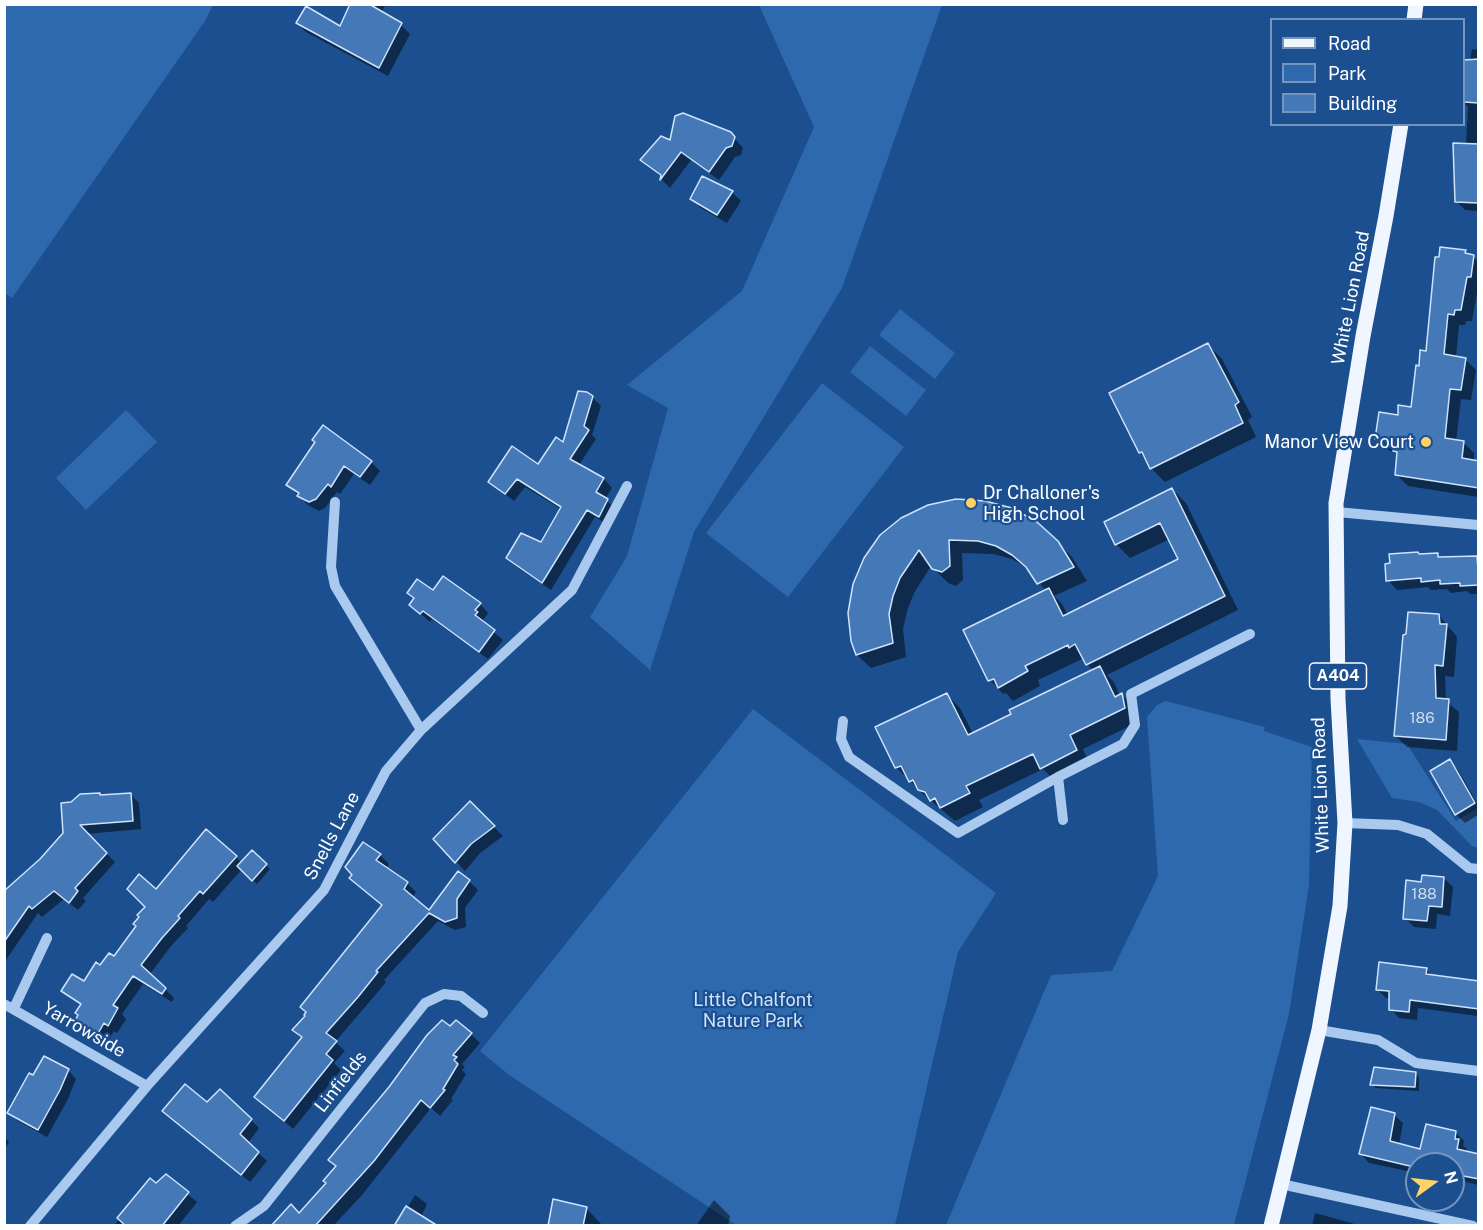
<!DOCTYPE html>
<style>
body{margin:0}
#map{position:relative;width:1483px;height:1230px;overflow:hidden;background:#1b4f8f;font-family:"Public Sans",sans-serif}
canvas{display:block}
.frame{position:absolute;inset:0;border:6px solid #fff;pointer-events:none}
.legend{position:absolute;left:1270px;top:18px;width:195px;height:108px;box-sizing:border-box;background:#1b4f8f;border:2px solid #7695bc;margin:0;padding:8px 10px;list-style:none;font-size:18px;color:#fff}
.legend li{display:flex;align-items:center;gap:12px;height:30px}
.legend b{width:30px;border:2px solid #7695bc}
.north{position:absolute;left:1405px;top:1152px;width:60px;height:60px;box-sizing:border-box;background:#1b4f8f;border:2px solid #7695bc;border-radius:50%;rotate:75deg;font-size:16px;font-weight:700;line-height:24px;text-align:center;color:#fff}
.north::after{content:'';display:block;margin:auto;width:21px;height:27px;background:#ffd166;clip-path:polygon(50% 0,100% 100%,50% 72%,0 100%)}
</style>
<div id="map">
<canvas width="1483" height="1230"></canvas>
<div class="frame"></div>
<ul class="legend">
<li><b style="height:8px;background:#f0f6ff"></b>Road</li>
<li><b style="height:16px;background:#2e69ad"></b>Park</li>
<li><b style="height:16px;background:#4478b7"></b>Building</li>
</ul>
<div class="north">N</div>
</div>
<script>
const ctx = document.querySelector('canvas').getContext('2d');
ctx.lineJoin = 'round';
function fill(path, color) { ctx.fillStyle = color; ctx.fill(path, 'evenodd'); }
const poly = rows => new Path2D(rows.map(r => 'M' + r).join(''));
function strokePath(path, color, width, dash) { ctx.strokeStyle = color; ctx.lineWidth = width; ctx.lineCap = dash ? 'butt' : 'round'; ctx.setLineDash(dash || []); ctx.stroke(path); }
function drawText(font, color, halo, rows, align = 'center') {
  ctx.font = font + ' "Public Sans",sans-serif'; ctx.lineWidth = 4.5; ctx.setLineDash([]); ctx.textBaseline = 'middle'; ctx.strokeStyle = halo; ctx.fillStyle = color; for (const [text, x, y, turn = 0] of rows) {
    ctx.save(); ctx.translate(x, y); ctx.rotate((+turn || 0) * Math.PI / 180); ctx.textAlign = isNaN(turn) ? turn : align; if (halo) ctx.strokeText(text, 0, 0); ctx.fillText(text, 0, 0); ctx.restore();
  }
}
fill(poly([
 [5,4,213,5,205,21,12,298,4,293],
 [759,5,942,5,842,288,694,532,650,670,590,617,627,556,668,408,627,385,742,291,814,127],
 [900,309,955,353,935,379,879,335],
 [870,346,926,390,906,416,850,372],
 [822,383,904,447,788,597,706,533],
 [126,410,157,442,86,510,56,478],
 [1166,701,1265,727,1264,731,1312,747,1309,885,1289,1014,1234,1225,946,1225,1051,975,1112,971,1158,876,1147,717,1157,705],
 [753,709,996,893,958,952,895,1225,736,1225,509,1075,480,1051],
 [1357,739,1407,744,1456,821,1478,808,1478,848,1472,846,1437,810,1419,802,1392,798]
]), '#2e69ad');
fill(poly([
 [352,4,386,4,381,13,401,25,410,34,388,76,306,32,297,23,340,28],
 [1478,44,1478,211,1465,210,1456,201,1466,145,1468,107,1464,102,1465,61,1470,61,1472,49,1478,50],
 [730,133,743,148,741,155,735,157,719,180,691,160,670,188,662,180,663,177,642,160,671,142],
 [732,192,741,201,727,223,701,208,692,199],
 [1465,251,1478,261,1478,287,1472,321,1466,321,1465,325,1459,325,1456,357,1465,359,1476,370,1471,400,1461,399,1456,441,1463,442,1474,453,1474,460,1478,460,1478,497,1408,486,1397,475,1399,454,1388,450,1377,439,1399,416,1412,409,1420,367],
 [1208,345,1222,359,1252,417,1248,420,1256,437,1165,482,1151,468,1147,460,1140,452],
 [592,397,601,406,592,435,596,439,579,465,604,479,612,488,605,499,616,509,607,524,595,517,551,590,516,566,508,558,542,544,561,509,525,487,514,501,490,482,539,466,564,445],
 [317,442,371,462,380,471,370,485,354,474,340,494,337,492,325,508,319,511,308,505,288,485],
 [1172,489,1186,503,1238,610,1107,675,1114,682,1120,696,1122,695,1136,708,1138,722,1083,749,1090,765,1055,781,1043,769,979,800,983,807,955,821,924,795,897,768,877,728,947,695,960,708,973,734,1094,671,1082,659,1038,680,1040,686,1013,701,1006,693,1003,694,990,680,965,630,1046,591,1028,568,1012,559,993,554,962,553,963,580,956,586,948,583,931,566,914,593,907,611,903,629,906,657,871,668,857,655,853,641,881,536,1057,542,1072,557,1087,581,1054,596,1062,604,1068,615,1180,560,1170,539,1130,558,1116,544,1106,522],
 [1437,555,1441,558,1476,558,1478,560,1478,594,1470,594,1467,591,1451,593,1447,589,1431,590,1428,587,1397,590,1388,580,1420,556],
 [433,592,480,604,488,613,483,620,485,622,484,624,503,640,488,659,432,619,430,622,420,613],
 [1439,615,1457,637,1454,677,1445,676,1446,701,1459,712,1457,751,1407,747,1396,736],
 [1449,761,1458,770,1478,805,1478,815,1465,823,1456,814],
 [130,794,139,803,141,829,86,834,115,862,83,898,86,901,78,910,64,899,42,917,38,913,4,963,4,893,41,860,64,833],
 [470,803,503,836,480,853,465,871,435,839],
 [252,852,270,869,257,884,242,869,213,902,209,899,186,926,188,928,171,946,150,974,174,998,172,1002,143,984,122,1014,126,1019,117,1033,114,1031,105,1045,85,1031,75,1022,82,1006,63,991,85,983,101,967,115,958,138,926,156,892,236,857,242,863],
 [380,855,389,864,386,868,407,883,416,892,412,898,429,912,469,881,478,890,465,908,466,927,455,930,438,921,384,980,386,982,366,1006,335,1042,345,1051,334,1063,341,1070,293,1129,256,1097,303,1038,294,1030,307,1017,383,906,351,878],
 [1444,878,1453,887,1450,916,1437,914,1436,929,1414,927,1405,918,1423,883],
 [1426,969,1433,977,1478,983,1478,1016,1418,1008,1417,1020,1399,1018,1391,1009,1391,998,1386,998,1377,989],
 [450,1028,471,1034,480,1043,462,1064,465,1067,462,1070,466,1074,451,1099,453,1100,440,1116,431,1108,362,1195,333,1226,274,1226,300,1215,328,1184],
 [68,1070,76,1079,68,1099,47,1137,18,1121,9,1112,34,1077],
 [1415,1073,1419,1077,1419,1091,1376,1088,1372,1084],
 [207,1104,251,1120,259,1128,248,1143,267,1161,250,1182,173,1119],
 [1394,1115,1403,1123,1399,1145,1421,1151,1455,1132,1464,1141,1463,1146,1467,1149,1466,1153,1478,1155,1478,1185,1453,1178,1453,1164,1417,1164,1417,1173,1369,1163,1361,1154],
 [4,1137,9,1142,4,1150],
 [166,1176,197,1202,178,1226,114,1226,150,1180,157,1185],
 [415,1195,427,1204,421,1217,397,1226],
 [714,1200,730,1216,728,1226,696,1226],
 [586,1208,603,1226,550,1226],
 [1315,1213,1362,1226,1312,1226]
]), '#0007');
const building = poly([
 [350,4,369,4,402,23,379,68,296,23,306,6,340,26,350,4],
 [1479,59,1479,103,1464,102,1464,60,1479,59],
 [683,113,731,132,735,137,732,146,726,148,709,172,681,152,660,180,661,175,640,160,661,136,670,140,675,116,683,113],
 [1453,143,1479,144,1479,203,1455,202,1453,143],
 [702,176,733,191,717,215,690,199,702,176],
 [1440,247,1466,250,1465,253,1474,255,1471,277,1467,277,1461,310,1455,310,1454,315,1448,314,1444,354,1466,358,1461,390,1450,389,1445,438,1464,441,1462,458,1479,461,1479,488,1395,475,1397,452,1393,451,1395,443,1375,439,1379,412,1398,415,1398,405,1411,407,1416,365,1419,366,1420,350,1426,351,1435,257,1439,257,1440,247],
 [1208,343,1239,402,1235,405,1243,423,1150,469,1142,452,1139,453,1109,393,1208,343],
 [578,391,587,392,593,396,584,426,589,430,570,459,604,478,596,492,608,499,599,517,587,510,542,583,506,558,521,533,541,542,561,507,517,479,505,494,488,482,512,446,538,464,556,437,563,442,578,391],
 [323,425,372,461,360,477,344,466,331,487,328,484,316,499,309,502,297,496,299,493,286,485,315,442,312,440,323,425],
 [1172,488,1225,596,1086,665,1075,644,1069,648,1068,645,1025,666,1028,671,998,688,994,679,988,681,963,630,1049,588,1063,616,1178,559,1160,523,1115,545,1104,522,1172,488],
 [956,499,985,501,1012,508,1037,522,1058,541,1074,567,1037,584,1026,567,1012,555,996,546,978,541,949,540,950,566,942,572,932,569,919,550,900,578,893,596,889,614,893,643,856,655,851,641,848,613,853,584,864,558,880,535,901,518,928,505,956,499],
 [1418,552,1419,554,1438,553,1438,557,1477,556,1479,585,1460,586,1460,583,1440,584,1440,580,1421,582,1421,578,1386,581,1385,564,1390,563,1389,554,1418,552],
 [443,576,481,603,475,610,478,612,475,615,495,630,479,652,423,611,420,614,409,605,414,598,407,593,417,579,433,590,443,576],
 [1408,612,1439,614,1440,624,1447,624,1443,666,1435,665,1436,698,1449,699,1446,740,1394,736,1403,635,1406,634,1408,612],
 [1100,666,1115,697,1122,693,1125,708,1070,735,1077,750,1040,769,1033,754,966,786,970,793,940,808,935,798,930,801,925,792,918,790,913,780,909,782,901,766,895,768,875,727,947,693,968,735,1011,714,1009,710,1100,666],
 [1450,759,1475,803,1455,815,1430,771,1450,759],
 [100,793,100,795,131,793,133,821,80,825,107,853,75,888,78,891,69,903,54,891,32,909,29,906,4,942,4,891,40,859,63,833,61,803,71,802,80,794,100,793],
 [470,801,495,826,471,844,455,863,433,839,470,801],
 [206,829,237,856,203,894,200,891,178,916,180,918,162,938,141,965,166,988,162,994,133,976,113,1005,118,1008,108,1026,104,1023,96,1037,74,1022,78,1015,75,1013,81,1004,61,991,72,974,84,981,96,962,100,965,109,953,114,956,136,926,133,924,139,917,137,915,145,907,127,889,139,874,156,889,206,829],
 [363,842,381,854,376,860,408,882,404,889,429,910,458,871,470,880,457,899,457,918,445,922,429,913,376,971,378,972,358,997,326,1033,337,1041,326,1054,333,1060,284,1121,254,1097,302,1037,292,1030,305,1016,304,1015,306,1012,300,1007,382,905,349,878,352,875,345,867,363,842],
 [252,850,267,864,252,881,237,866,252,850],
 [1422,875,1444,877,1442,907,1429,906,1427,921,1403,919,1406,880,1421,882,1422,875],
 [1379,962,1427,968,1426,974,1479,981,1479,1009,1410,1000,1409,1012,1389,1010,1389,991,1376,990,1379,962],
 [442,1020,450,1026,456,1020,472,1033,453,1055,457,1057,454,1060,458,1064,443,1089,445,1090,430,1108,421,1100,374,1161,315,1226,271,1226,291,1204,299,1213,326,1183,323,1181,336,1166,328,1160,389,1087,427,1035,442,1020],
 [44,1056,69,1069,60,1090,38,1130,7,1113,29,1073,33,1075,44,1056],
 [1374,1067,1416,1072,1415,1087,1370,1085,1374,1067],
 [185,1084,207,1102,220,1089,252,1119,240,1134,259,1152,241,1175,162,1111,185,1084],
 [1371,1107,1395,1113,1390,1141,1420,1149,1426,1124,1456,1131,1455,1139,1459,1139,1457,1149,1479,1154,1479,1179,1453,1174,1453,1164,1415,1164,1414,1167,1359,1154,1371,1107],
 [166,1174,189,1192,162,1226,126,1226,117,1218,150,1178,156,1183,166,1174],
 [553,1199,587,1207,583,1226,548,1226,553,1199],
 [406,1206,438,1226,394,1226,406,1206]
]);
fill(building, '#4478b7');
strokePath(building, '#cfe3fa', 1.5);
strokePath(poly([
 [335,502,331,567,335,586,421,730],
 [1337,512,1478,525],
 [843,721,841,739,849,757,958,833,1058,777],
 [1063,820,1058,777,1123,744,1135,725,1131,694,1250,634],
 [1345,823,1398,825,1427,834,1469,868,1478,869],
 [4,1004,147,1086],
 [14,1008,47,938],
 [1319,1030,1378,1040,1416,1063,1478,1071],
 [1281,1184,1473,1226],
 [30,1226,147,1086,324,890,386,771,421,730,572,590,627,486],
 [235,1226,264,1206,425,1003,444,994,461,996,483,1013]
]), '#a9c9ee', 10);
strokePath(poly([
 [1414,20,1416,4],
 [1271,1226,1319,1030,1340,906,1345,823,1338,699,1336,503,1363,336,1386,216,1401,124]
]), '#f0f6ff', 15);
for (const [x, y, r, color] of [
 [1426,442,6,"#ffd166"],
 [971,503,6,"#ffd166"]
]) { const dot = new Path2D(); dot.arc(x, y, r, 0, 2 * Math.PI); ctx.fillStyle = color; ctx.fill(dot); strokePath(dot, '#1b4f8f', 2); }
drawText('15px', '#d0dded', null, [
 ["186",1422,718],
 ["188",1424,894]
]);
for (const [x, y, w] of [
 [1338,676,57]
]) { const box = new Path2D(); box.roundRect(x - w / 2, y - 13, w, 26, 4.5); ctx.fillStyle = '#1b4f8f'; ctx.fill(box); strokePath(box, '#fff', 1.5); }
drawText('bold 16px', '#fff', null, [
 ["A404",1338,676]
]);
drawText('18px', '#fff', '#1b4f8f', [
 ["White Lion Road",1351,298,-79],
 ["White Lion Road",1321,785,-92],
 ["Snells Lane",332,836,-62],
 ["Yarrowside",84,1030,30],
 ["Linfields",341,1082,-52]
]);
drawText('18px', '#fff', '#1b4f8f', [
 ["Manor View Court",1414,442],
 ["Dr Challoner's",983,493,"left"],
 ["High School",983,514,"left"]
], 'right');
drawText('18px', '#cfe3fa', '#1b4f8f', [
 ["Little Chalfont",753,1000],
 ["Nature Park",753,1021]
]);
</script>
